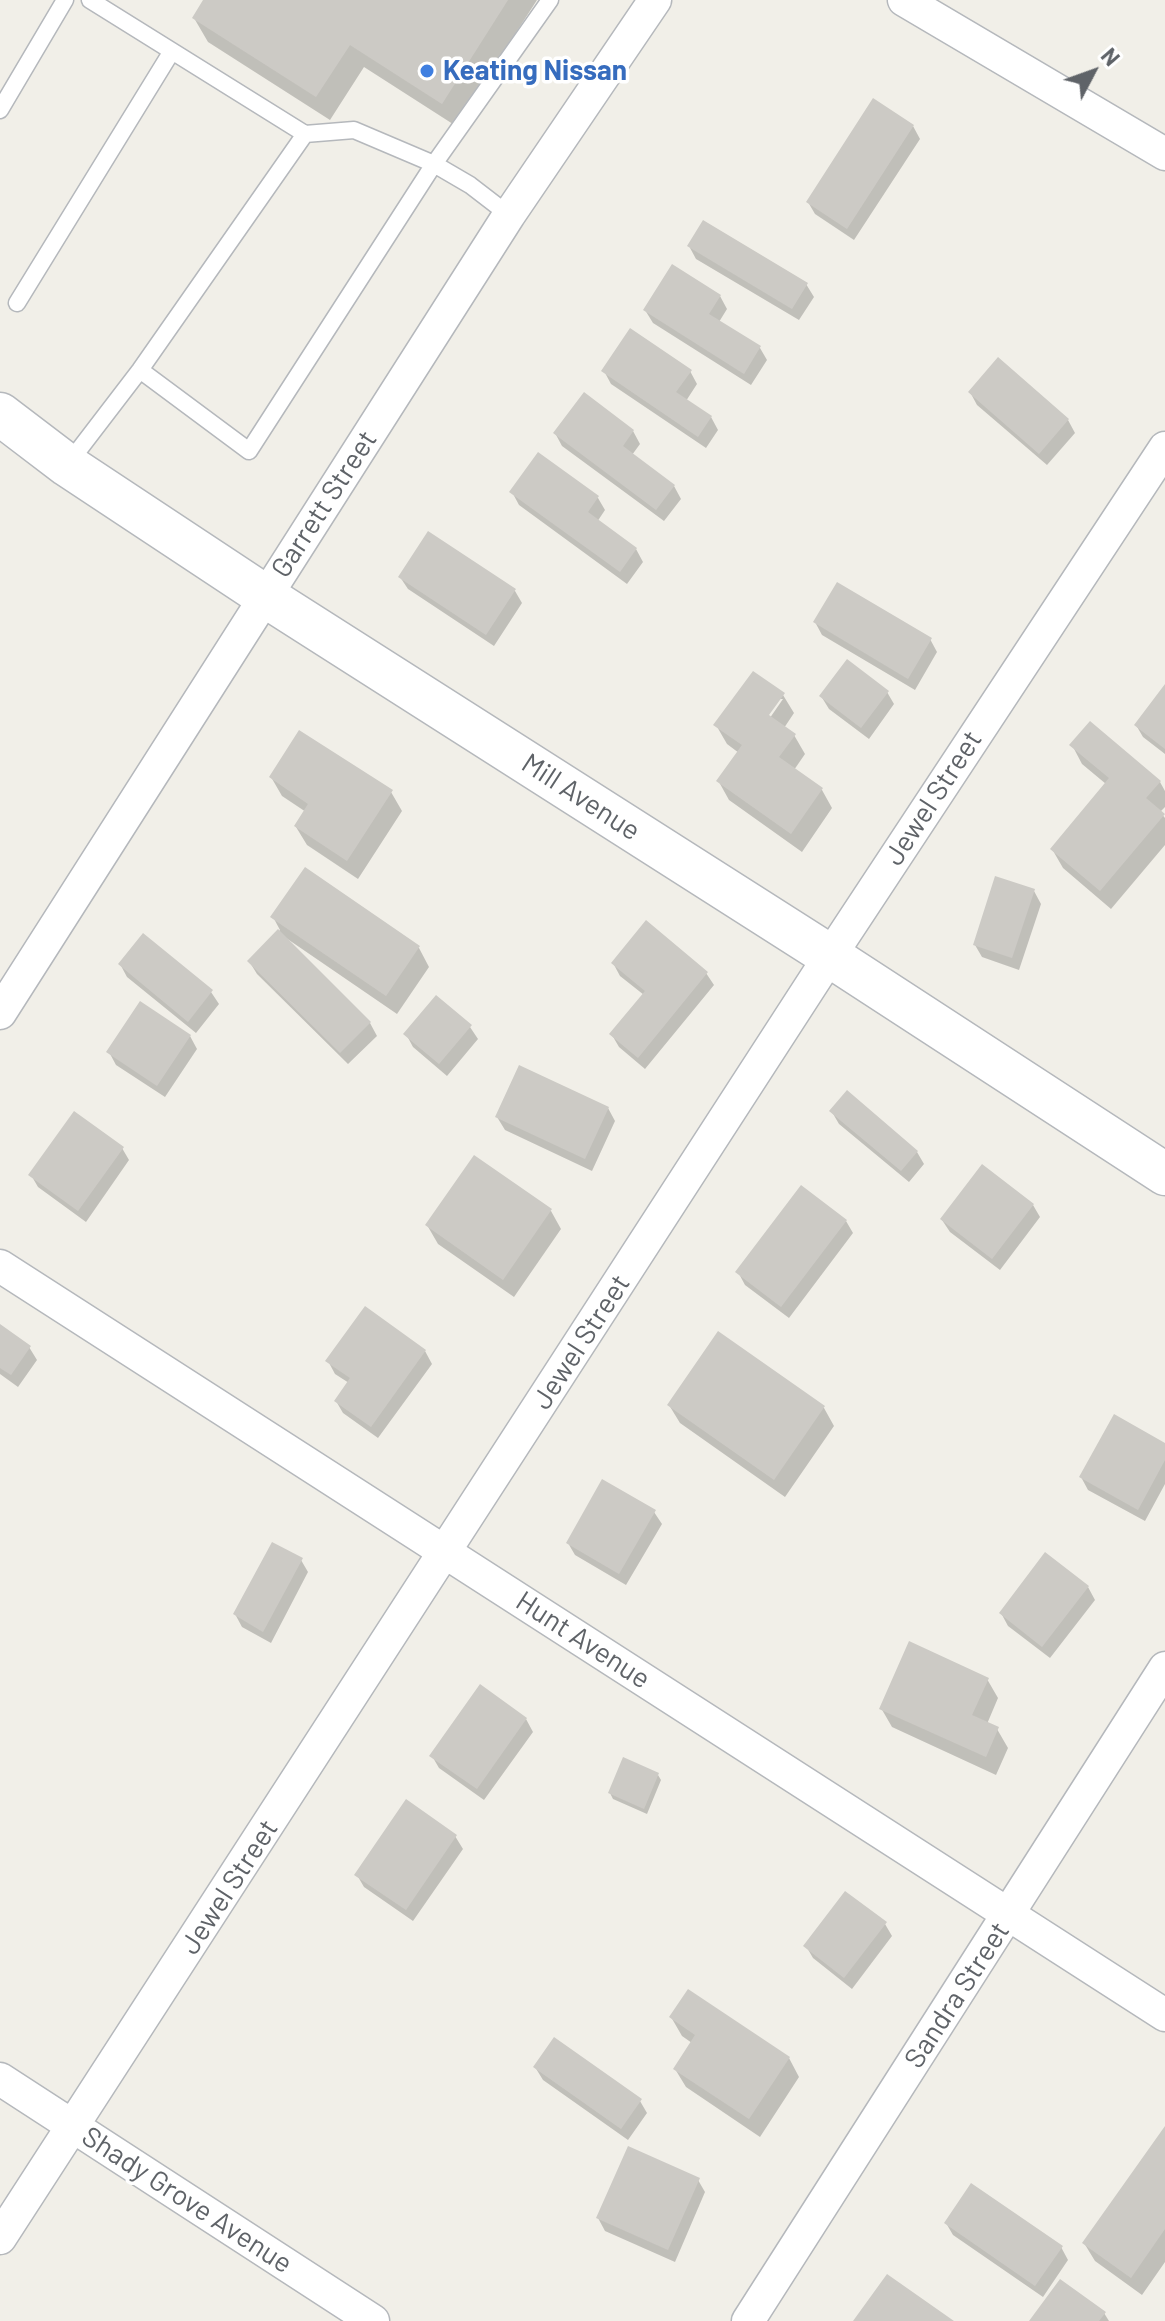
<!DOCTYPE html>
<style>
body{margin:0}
#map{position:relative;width:1165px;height:2321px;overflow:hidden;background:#f1efe8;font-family:Barlow,sans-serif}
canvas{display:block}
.north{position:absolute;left:1053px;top:32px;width:80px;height:80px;-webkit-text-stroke:6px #fff;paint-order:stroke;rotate:49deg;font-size:22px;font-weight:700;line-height:32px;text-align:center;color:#5f6368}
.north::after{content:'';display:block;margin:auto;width:28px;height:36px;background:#5f6368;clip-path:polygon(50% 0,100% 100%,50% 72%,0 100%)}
</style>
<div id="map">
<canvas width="1165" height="2321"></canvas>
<div class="north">N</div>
</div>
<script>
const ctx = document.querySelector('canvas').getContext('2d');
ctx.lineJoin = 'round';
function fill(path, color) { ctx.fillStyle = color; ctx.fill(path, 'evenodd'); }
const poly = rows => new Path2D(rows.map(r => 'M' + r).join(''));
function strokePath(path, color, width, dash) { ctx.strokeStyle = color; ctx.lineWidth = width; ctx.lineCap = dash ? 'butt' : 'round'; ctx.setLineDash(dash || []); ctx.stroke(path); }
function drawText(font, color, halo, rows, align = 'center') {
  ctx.font = font + ' Barlow,sans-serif'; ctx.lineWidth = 7; ctx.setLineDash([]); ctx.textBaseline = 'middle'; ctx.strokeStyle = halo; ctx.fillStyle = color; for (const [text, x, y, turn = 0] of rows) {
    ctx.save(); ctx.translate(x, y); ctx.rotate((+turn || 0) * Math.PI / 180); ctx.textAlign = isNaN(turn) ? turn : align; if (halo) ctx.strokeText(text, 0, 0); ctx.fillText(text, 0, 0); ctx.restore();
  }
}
fill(poly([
 [206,0,537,0,456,126,364,67,330,120,208,42,194,18],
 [913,126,920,139,854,240,815,214,808,202],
 [689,246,806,284,814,297,799,320,696,259],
 [720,296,727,309,719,322,760,348,767,360,751,385,653,323,645,310],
 [604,371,690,371,697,384,686,401,711,417,718,430,706,448,611,384],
 [970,392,1068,420,1075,433,1047,465,977,405],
 [633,431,640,444,632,455,674,486,681,499,664,521,562,446,555,433],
 [512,492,598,498,605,510,597,522,636,549,643,562,627,584,519,505],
 [400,577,515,591,522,603,494,646,408,589],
 [815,622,930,639,937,652,915,690,822,635],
 [1165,687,1165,754,1143,737,1136,725],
 [887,692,894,704,869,739,829,709,821,696],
 [783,695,794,713,784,728,794,735,805,754,794,770,822,790,832,808,802,852,729,800,719,782,739,753,727,744,716,725],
 [778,699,783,699,765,725,762,722],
 [1072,745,1160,782,1165,791,1165,807,1160,812,1165,818,1165,845,1111,909,1063,868,1052,849,1106,784,1082,764],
 [271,777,391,792,402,811,358,879,307,845,296,827,306,812,282,796],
 [1034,891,1041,904,1019,970,982,957,975,945],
 [273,917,419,948,429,967,397,1014,286,938,370,1023,377,1036,348,1064,257,974,249,961,280,930],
 [613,963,706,973,714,985,645,1069,619,1047,612,1035,644,995,620,976],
 [120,964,211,992,219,1004,196,1033,127,977],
 [470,1027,478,1039,447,1076,413,1047,406,1034],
 [190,1036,197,1049,165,1097,116,1065,109,1052],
 [608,1108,615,1121,592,1171,505,1130,497,1117],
 [832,1112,917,1152,924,1164,909,1182,839,1124],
 [122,1148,129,1160,86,1222,38,1187,31,1175],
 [1033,1205,1040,1217,1000,1270,950,1232,942,1220],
 [551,1211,561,1229,514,1297,438,1244,427,1225],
 [846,1221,853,1233,789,1318,745,1285,738,1272],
 [0,1326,29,1347,37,1360,18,1387,0,1374],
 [425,1351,432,1364,378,1438,343,1413,336,1401,349,1383,335,1374,328,1361],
 [669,1405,824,1408,834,1426,785,1497,680,1423],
 [1165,1445,1165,1484,1145,1521,1088,1490,1081,1477],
 [654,1512,662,1524,626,1585,575,1555,568,1543],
 [301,1560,308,1572,271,1643,242,1627,235,1614],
 [1088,1587,1095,1600,1050,1658,1008,1626,1001,1613],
 [987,1679,998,1698,987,1724,997,1729,1008,1748,996,1775,892,1727,881,1708],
 [526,1719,533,1732,484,1800,439,1768,432,1756],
 [658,1775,661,1780,647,1814,613,1799,610,1793],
 [455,1836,463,1849,413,1921,364,1887,357,1875],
 [885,1924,892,1936,852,1989,813,1958,806,1946],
 [671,2017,789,2058,799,2077,760,2137,686,2087,675,2069,692,2043,682,2036],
 [535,2067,640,2101,647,2113,628,2140,543,2080],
 [1165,2129,1165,2262,1142,2295,1095,2261,1084,2243],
 [698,2180,705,2192,675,2262,605,2231,598,2218],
 [946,2223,1061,2247,1068,2260,1043,2297,953,2235],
 [1104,2313,1109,2321,1032,2321]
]), '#0003');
fill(poly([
 [203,0,508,0,442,104,350,45,316,97,192,18],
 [873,98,914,125,847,229,806,202],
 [703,220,808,283,792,309,687,246],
 [672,264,721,295,709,314,761,346,744,374,643,310],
 [630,328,692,370,676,392,712,416,698,437,601,371],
 [998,357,1069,419,1039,454,968,392],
 [584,392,634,430,623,446,675,485,656,510,553,433],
 [538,452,599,496,588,512,637,548,620,572,509,492],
 [428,531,516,589,486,635,398,577],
 [837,582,932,638,908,679,813,622],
 [847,659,889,691,861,728,819,696],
 [753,671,785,693,769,715,796,734,779,757,823,788,791,834,716,781,742,745,713,725],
 [1165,684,1165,749,1134,725],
 [1090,721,1161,781,1146,798,1165,814,1100,891,1050,849,1109,778,1069,745],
 [299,730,393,790,347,861,294,826,308,804,269,777],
 [305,867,420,946,386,996,270,917],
 [995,876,1035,889,1012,958,973,945],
 [646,920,708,972,638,1058,609,1034,645,991,611,963],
 [278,929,371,1022,340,1053,247,961],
 [143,933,213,990,188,1022,118,964],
 [436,995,472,1025,439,1064,403,1034],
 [140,1001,191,1035,157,1086,106,1052],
 [519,1065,609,1107,585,1159,495,1117],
 [847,1090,918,1151,901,1171,829,1111],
 [74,1111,124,1147,78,1211,28,1175],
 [474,1155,552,1209,503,1280,425,1225],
 [982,1164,1034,1204,992,1259,940,1219],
 [801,1185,847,1220,781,1307,735,1272],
 [365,1306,426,1350,371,1427,334,1401,350,1378,325,1361],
 [0,1324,31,1346,11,1375,0,1368],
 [718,1331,825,1406,774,1480,667,1405],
 [1114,1414,1165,1443,1165,1460,1138,1510,1079,1477],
 [602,1479,656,1510,619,1574,566,1543],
 [272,1542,303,1558,263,1632,233,1614],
 [1045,1552,1089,1586,1042,1647,999,1613],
 [909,1641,989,1678,972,1715,999,1727,986,1757,879,1709],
 [480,1684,527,1718,477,1789,429,1756],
 [623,1757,659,1773,644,1809,608,1793],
 [406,1799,457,1835,406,1910,354,1875],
 [845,1891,887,1922,844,1978,803,1946],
 [688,1989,790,2057,749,2119,673,2069,695,2035,669,2017],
 [554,2037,642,2099,621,2129,533,2067],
 [1165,2126,1165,2229,1131,2278,1082,2243],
 [628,2146,700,2178,668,2250,596,2218],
 [971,2183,1063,2246,1035,2286,944,2223],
 [887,2274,954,2321,853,2321],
 [1060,2279,1106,2312,1099,2321,1029,2321]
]), '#cccac5');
const service = poly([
 [90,0,305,134],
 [0,110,65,0],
 [17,303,172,51],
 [140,370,249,451,434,164,470,185,509,215],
 [68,464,140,370,305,134,354,130,434,164,550,0]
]);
const minor = poly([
 [904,0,1165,154],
 [0,1013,509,215,655,0],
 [0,1266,1165,2015],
 [0,2079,373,2321],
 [0,2238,830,956,1165,448],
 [748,2321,1165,1668]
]);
const tertiary = poly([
 [0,414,67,465,265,596,830,956,1165,1174]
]);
strokePath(service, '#b5b8bc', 19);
strokePath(minor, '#b5b8bc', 35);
strokePath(tertiary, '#b5b8bc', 45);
strokePath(service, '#fff', 16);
strokePath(minor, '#fff', 32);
strokePath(tertiary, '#fff', 42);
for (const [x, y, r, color] of [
 [427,71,8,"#3f7fe0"]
]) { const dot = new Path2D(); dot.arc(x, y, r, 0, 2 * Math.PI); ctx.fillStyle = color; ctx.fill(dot); strokePath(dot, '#fff', 3); }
drawText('bold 28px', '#366cbe', '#fff', [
 ["Keating Nissan",443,71]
], 'left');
drawText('28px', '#5f6368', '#fff', [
 ["Garrett Street",324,504,-57],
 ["Mill Avenue",581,797,33],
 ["Jewel Street",933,798,-57],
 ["Jewel Street",581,1342,-57],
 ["Hunt Avenue",583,1640,33],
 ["Jewel Street",229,1887,-57],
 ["Sandra Street",957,1995,-57],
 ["Shady Grove Avenue",187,2200,33]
]);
</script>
